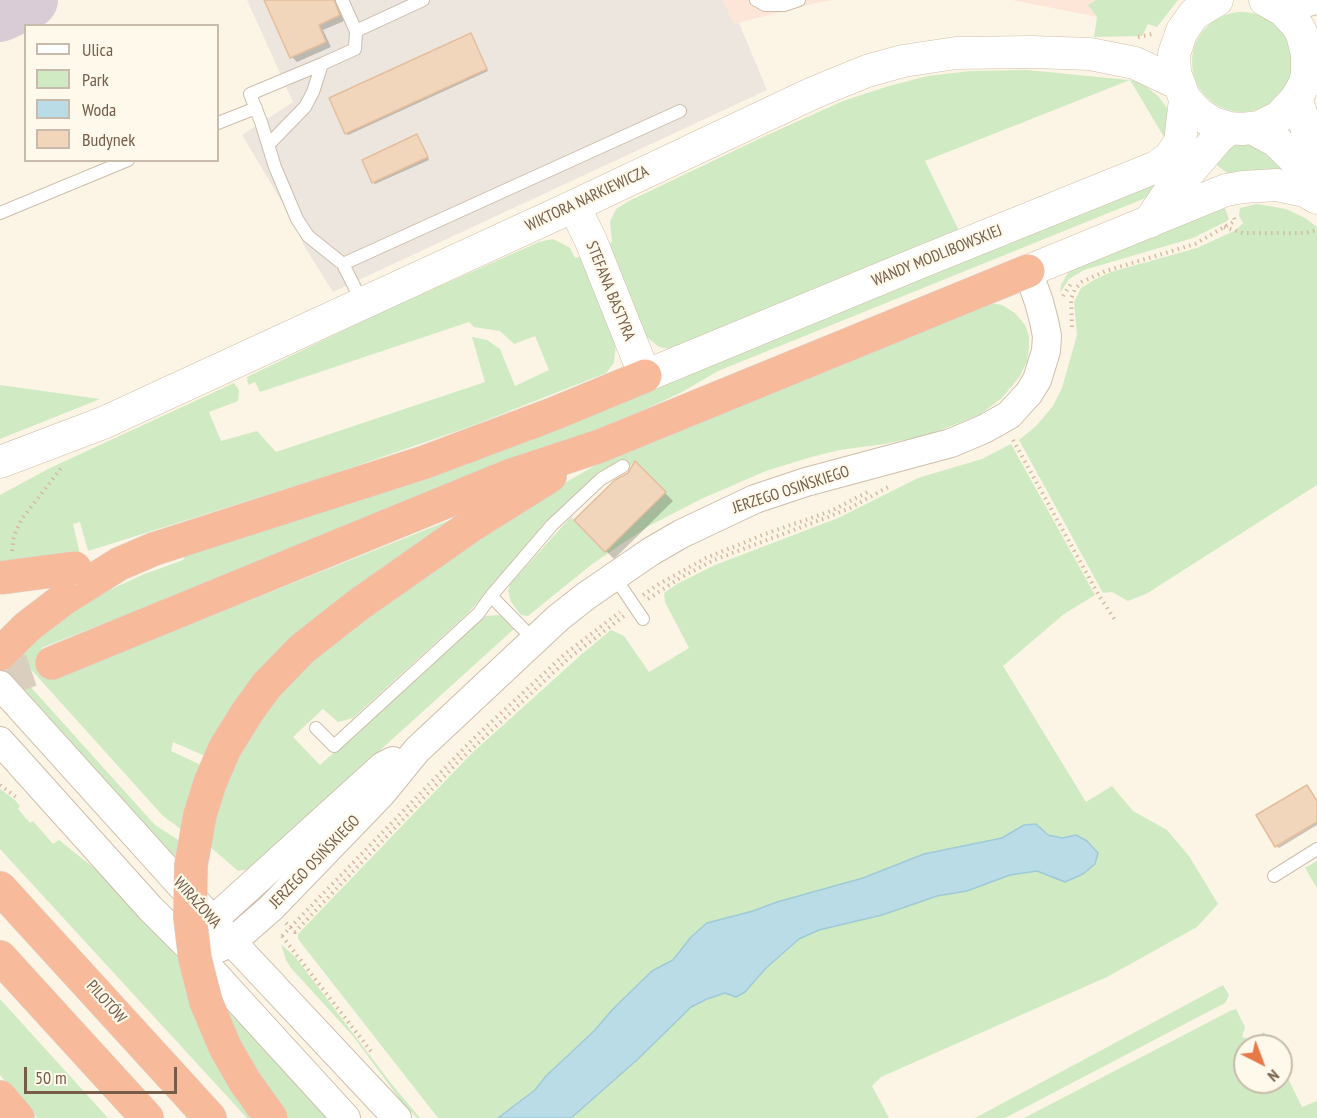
<!DOCTYPE html>
<meta charset="utf-8">
<style>
body{margin:0}
#map{position:relative;width:1317px;height:1118px;overflow:hidden;background:#fcf5e5;font-family:"PT Sans Narrow",sans-serif}
canvas{display:block}
.legend{position:absolute;left:24px;top:24px;width:195px;height:138px;box-sizing:border-box;background:#fff9eb;border:2px solid #c8bbab;margin:0;padding:8px 10px;list-style:none;font-size:18px;color:#755d4a}
.legend li{display:flex;align-items:center;gap:12px;height:30px}
.legend b{width:30px;border:2px solid #c8bbab}
.north{position:absolute;left:1233px;top:1034px;width:60px;height:60px;box-sizing:border-box;background:#fff9eb;border:2px solid #c8bbab;border-radius:50%;rotate:138deg;font-size:16px;font-weight:700;line-height:24px;text-align:center;color:#755d4a}
.north::after{content:'';display:block;margin:auto;width:21px;height:27px;background:#e77949;clip-path:polygon(50% 0,100% 100%,50% 72%,0 100%)}
.scale{position:absolute;left:24px;top:1067px;width:153px;height:27px;box-sizing:border-box;border:3px solid #755d4a;border-top:0;padding-left:8px;font-size:18px;line-height:21px;white-space:nowrap;color:#755d4a;-webkit-text-stroke:4px #fff9eb;paint-order:stroke}
</style>
<div id="map">
<canvas width="1317" height="1118"></canvas>
<ul class="legend">
<li><b style="height:8px;background:#fff"></b>Ulica</li>
<li><b style="height:16px;background:#d0eac3"></b>Park</li>
<li><b style="height:16px;background:#b9dce6"></b>Woda</li>
<li><b style="height:16px;background:#f2d6bc"></b>Budynek</li>
</ul>
<div class="north">N</div>
<div class="scale">50 m</div>
</div>
<script>
const ctx = document.querySelector('canvas').getContext('2d');
ctx.lineJoin = 'round';
function fill(path, color) { ctx.fillStyle = color; ctx.fill(path, 'evenodd'); }
const poly = rows => new Path2D(rows.map(r => 'M' + r).join(''));
function strokePath(path, color, width, dash) { ctx.strokeStyle = color; ctx.lineWidth = width; ctx.lineCap = dash ? 'butt' : 'round'; ctx.setLineDash(dash || []); ctx.stroke(path); }
function drawText(font, color, halo, rows, align = 'center') {
  ctx.font = font + ' "PT Sans Narrow",sans-serif'; ctx.lineWidth = 4.5; ctx.setLineDash([]); ctx.textBaseline = 'middle'; ctx.strokeStyle = halo; ctx.fillStyle = color; for (const [text, x, y, turn = 0] of rows) {
    ctx.save(); ctx.translate(x, y); ctx.rotate((+turn || 0) * Math.PI / 180); ctx.textAlign = isNaN(turn) ? turn : align; if (halo) ctx.strokeText(text, 0, 0); ctx.fillText(text, 0, 0); ctx.restore();
  }
}
fill(poly([
 [723,0,834,0,816,3,734,24],
 [1012,0,1096,0,1089,5,1097,17]
]), '#fde6d8');
fill(poly([
 [247,0,723,0,734,24,739,23,767,90,333,292,304,246,298,229,242,135,293,102]
]), '#ece6df');
fill(poly([
 [1096,0,1178,0,1157,27,1148,24,1142,36,1094,37,1097,17,1088,5],
 '1192 62a50 50 0 1 1 100 0a50 50 0 1 1-100 0Z',
 [1027,70,1139,81,1158,96,1167,108,1169,118,1167,131,1164,137,1130,80,925,161,960,233,670,349,659,347,643,334,607,245,612,242,610,221,616,209,629,201,765,136,843,101,889,86,928,76,970,71],
 [1237,143,1254,145,1268,153,1288,175,1231,176,1210,160,1215,153],
 [1170,172,1162,188,1143,199,718,371,682,392,650,407,529,458,41,648,54,679,450,520,453,526,205,756,173,742,171,751,201,765,182,830,163,816,18,655,88,600,142,575,183,560,185,556],
 [1257,204,1286,209,1305,218,1317,227,1317,485,1146,594,1128,601,1112,592,1103,593,1019,440,1036,426,1053,406,1062,388,1077,335,1074,302,1081,288,1094,280,1111,272,1197,248,1236,230,1243,223,1239,216,1240,208],
 [1224,205,1229,219,1227,221,1193,238,1084,270,1069,279,1060,293,1061,285,1069,271],
 [553,239,570,248,575,258,583,256,616,343,614,363,606,373,469,427,324,477,88,551,80,522,73,524,80,554,0,565,0,495,50,468,234,383,239,390,238,401,209,412,221,441,257,431,276,452,485,382,472,337,487,340,500,349,515,386,549,370,535,336,514,344,500,331,474,327,469,322,260,392,255,382,248,385,247,377,384,311,539,242],
 [991,303,1002,305,1015,313,1025,325,1029,336,1029,347,1027,361,1020,376,1002,398,979,415,928,435,884,444,840,450,811,457,766,471,701,499,649,526,623,543,591,565,528,616,521,615,511,602,508,591,510,584,571,517,605,552,666,492,635,461,630,466,624,460,597,474,548,520,468,613,353,718,338,722,323,709,293,737,320,765,485,616,499,615,507,619,514,629,249,869,238,871,208,845,223,788,260,715,289,683,355,623,563,484,596,465],
 [0,385,100,399,0,439],
 [1011,444,1095,595,1064,614,1003,666,1086,802,1112,786,1133,811,1167,830,1189,856,1218,904,1197,927,1107,977,881,1077,872,1086,889,1118,571,1118,638,1059,691,1007,707,999,725,993,736,997,745,992,766,968,799,939,819,930,882,915,937,896,967,891,1010,875,1037,871,1065,882,1076,835,1062,838,1048,835,1036,824,1024,825,1002,838,924,854,863,878,777,902,753,911,707,923,691,937,673,960,652,971,613,1009,594,1031,546,1076,535,1090,498,1118,438,1118,298,939,298,934,471,754,582,654,611,630,624,636,649,672,689,648,665,602,664,593,677,584,715,565,838,518,918,478,982,459],
 [10,664,155,825,180,841,177,861,5,669],
 [0,789,15,800,20,806,18,809,30,823,33,821,53,844,59,840,94,868,178,957,186,992,207,1045,252,1118,247,1118,0,849],
 [1317,861,1317,888,1305,868],
 [281,944,296,958,390,1082,420,1118,417,1118,404,1105,353,1036,291,968,286,960],
 [1223,985,1229,995,1225,1003,1005,1118,975,1118],
 [0,999,108,1118,37,1118,19,1098,0,1075],
 [221,1000,327,1118,287,1118,247,1059],
 [1236,1009,1245,1027,1242,1037,1252,1040,1264,1032,1272,1046,1245,1046,1245,1082,1281,1082,1281,1064,1302,1107,1317,1101,1317,1118,1024,1118,1230,1011]
]), '#d0eac3');
const water = poly([
 [1036,824,1048,835,1062,838,1076,835,1087,841,1098,853,1095,864,1083,874,1065,882,1037,871,1010,875,967,891,937,896,882,915,819,930,799,939,766,968,745,992,736,997,725,993,707,999,691,1007,638,1059,571,1118,498,1118,535,1090,546,1076,594,1031,613,1009,652,971,673,960,691,937,707,923,753,911,777,902,863,878,924,854,1002,838,1024,825,1036,824]
]);
fill(water, '#b9dce6');
strokePath(water, '#9fcad8', 1.5);
fill(poly([
 [266,0,335,0,344,21,323,30,331,47,297,62,292,57],
 [472,37,488,71,348,135,346,133],
 [419,138,429,160,375,184,373,182],
 [635,463,673,501,614,559,576,521,629,474],
 [1317,802,1317,825,1279,848,1276,846]
]), '#0003');
strokePath(poly([
 [0,14,30,0]
]), '#daccd6', 56);
const building = poly([
 [264,0,334,0,340,15,319,25,326,42,290,58,264,0],
 [471,33,487,69,345,134,329,98,471,33],
 [417,134,428,157,372,183,362,160,417,134],
 [635,461,666,492,605,552,574,520,615,480,628,473,635,461],
 [1307,785,1317,801,1317,822,1275,847,1256,815,1307,785]
]);
fill(building, '#f2d6bc');
strokePath(building, '#e4be9c', 1.5);
strokePath(poly([
 [0,681,52,663]
]), '#dacfbe', 33, [33, 16]);
const service = poly([
 [342,0,356,31],
 [756,0,765,5,784,5,799,0],
 [322,64,250,94,261,122,275,167,297,219,308,236,343,264,362,302],
 [218,123,256,108],
 [268,145,305,107,313,92,322,64,355,49,356,31,423,0],
 [0,213,128,160],
 [343,264,680,111],
 [614,576,643,619],
 [491,596,534,640],
 [316,728,334,746,478,614,491,596,552,525,601,479,623,466],
 [1274,876,1317,849]
]);
const tertiary = poly([
 [1283,10,1315,0],
 [0,685,232,942,397,1118],
 [0,741,150,908,199,957,346,1118],
 [206,938,213,920,383,766,393,761],
 [199,957,232,942,271,908,382,793,417,750,558,618,586,596,650,552,681,534,755,499,806,482,951,443,984,429,1009,415,1029,393,1037,380,1046,351,1047,336,1044,321,1039,302,1028,271]
]);
const secondary = poly([
 [1217,0,1194,14,1182,31,1174,54,1175,73,1185,99,1198,113,1213,123,1230,128,1242,129,1259,127,1279,117,1296,99,1305,83,1307,74,1307,54,1302,34,1297,25,1283,10,1265,0],
 [1296,99,1308,132,1317,143],
 [1252,128,1276,141,1317,181],
 [574,206,591,241,645,376,916,264,1156,167,1169,158,1180,142,1185,99],
 [1149,222,1170,191,1183,179,1218,138,1230,128],
 [1028,271,1226,190,1243,187,1277,185,1305,191,1317,198],
 [0,462,103,423,574,206,813,93,867,71,903,61,956,53,1032,52,1090,54,1135,63,1177,83]
]);
const motorway = poly([
 [65,598,119,564,154,549,425,462,553,414,645,376],
 [52,663,509,476,600,446,1028,271],
 [210,783,225,748,248,711,267,685,302,649,358,605,472,525,550,476],
 [0,888,210,1118],
 [0,957,147,1118],
 [0,1097,18,1118]
]);
strokePath(service, '#cebdab', 14);
strokePath(tertiary, '#cebdab', 30);
strokePath(secondary, '#d1bea8', 33);
strokePath(motorway, '#dbd5d0', 34);
strokePath(poly([
 [1138,37,1152,34],
 [1224,227,1243,233,1305,233,1317,230],
 [1063,296,1072,282],
 [1072,327,1071,299,1075,289,1082,282,1106,271,1195,244,1235,221,1233,214],
 [1013,440,1098,594,1115,620],
 [12,551,14,536,21,520,62,467],
 [643,595,659,584,706,558,765,534,831,511,870,491],
 [648,599,680,578,714,560,828,517,850,508,890,486],
 [0,785,16,797],
 [286,923,295,932,461,759,569,658,624,616],
 [282,936,473,739,566,653,620,612],
 [282,936,373,1054]
]), '#d7b99f', 4, [1.5, 4.5]);
strokePath(service, '#fff', 12);
strokePath(tertiary, '#fff', 28);
strokePath(secondary, '#fff', 32);
strokePath(motorway, '#f7bb9b', 33);
const motorwayBridge = poly([
 [0,578,75,568],
 [0,654,27,627,65,598],
 [210,783,200,815,191,865,190,917,195,959,206,1002,225,1047,245,1082,271,1118]
]);
strokePath(motorwayBridge, '#dbd5d0', 34, []);
strokePath(motorwayBridge, '#f7bb9b', 33);
drawText('16px', '#755d4a', '#fff9eb', [
 ["WIKTORA NARKIEWICZA",587,199,-25],
 ["WANDY MODLIBOWSKIEJ",937,256,-22],
 ["STEFANA BASTYRA",610,291,68],
 ["JERZEGO OSIŃSKIEGO",791,490,-18],
 ["JERZEGO OSIŃSKIEGO",315,862,-46],
 ["WIRAŻOWA",197,903,48],
 ["PILOTÓW",106,1002,48]
]);
</script>
